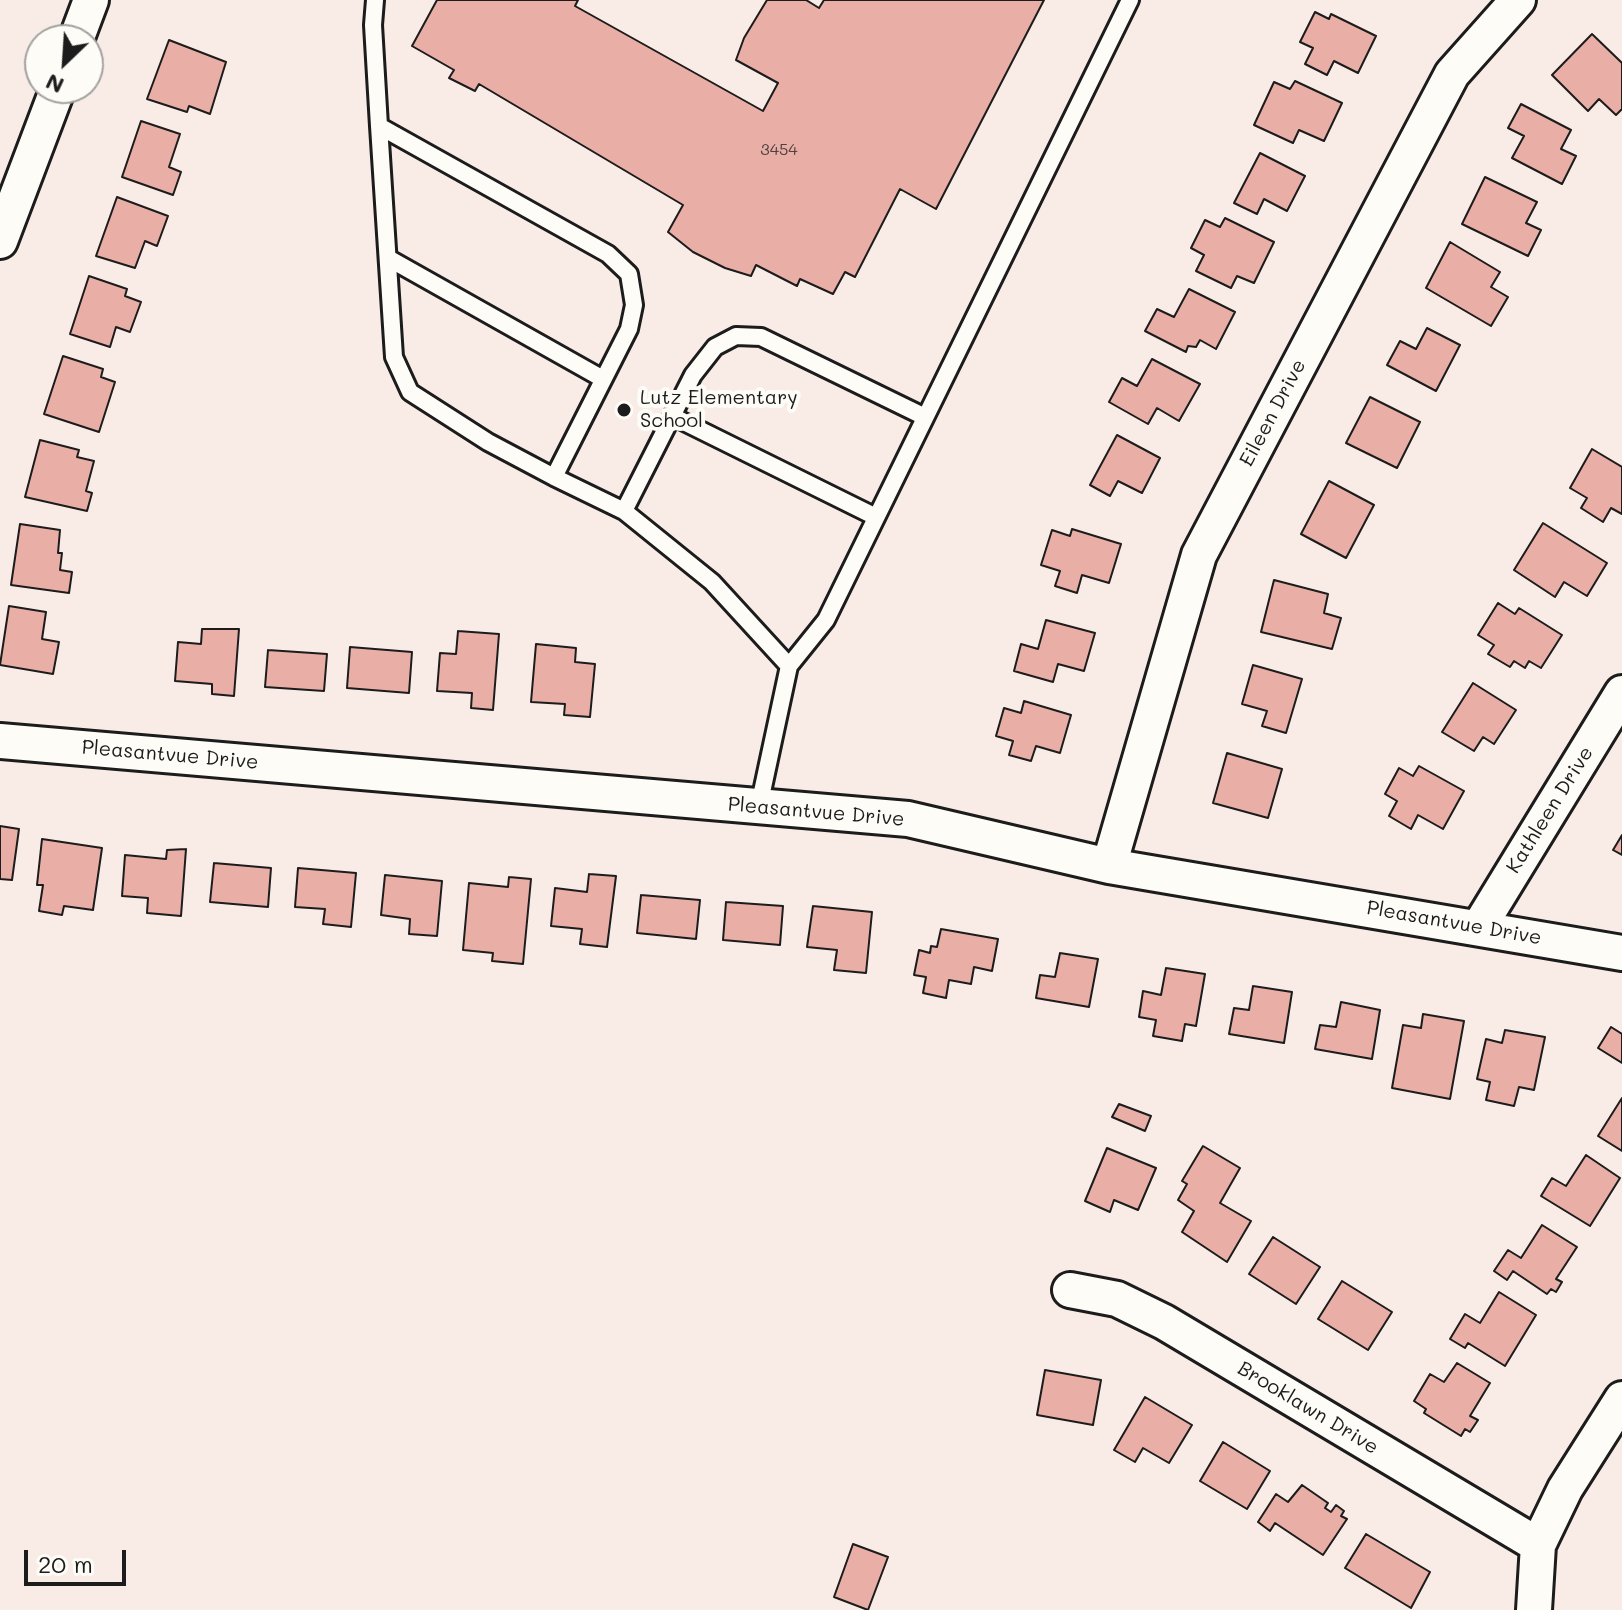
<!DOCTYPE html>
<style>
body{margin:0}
#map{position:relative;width:1622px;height:1610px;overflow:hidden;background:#f9ece7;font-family:Mali,sans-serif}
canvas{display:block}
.north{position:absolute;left:24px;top:24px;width:80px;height:80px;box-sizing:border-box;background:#fdfcf7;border:2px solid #a3a29f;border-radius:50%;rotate:205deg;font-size:22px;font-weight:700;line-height:32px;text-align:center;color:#1c1c1c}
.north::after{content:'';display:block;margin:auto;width:28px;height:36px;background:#1c1c1c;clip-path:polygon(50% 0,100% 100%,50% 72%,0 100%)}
.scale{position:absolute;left:24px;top:1550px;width:102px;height:36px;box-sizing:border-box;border:4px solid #1c1c1c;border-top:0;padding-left:10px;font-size:24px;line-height:28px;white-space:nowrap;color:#1c1c1c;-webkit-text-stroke:6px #fdfcf7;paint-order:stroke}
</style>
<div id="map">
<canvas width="1622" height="1610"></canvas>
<div class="north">N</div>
<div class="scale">20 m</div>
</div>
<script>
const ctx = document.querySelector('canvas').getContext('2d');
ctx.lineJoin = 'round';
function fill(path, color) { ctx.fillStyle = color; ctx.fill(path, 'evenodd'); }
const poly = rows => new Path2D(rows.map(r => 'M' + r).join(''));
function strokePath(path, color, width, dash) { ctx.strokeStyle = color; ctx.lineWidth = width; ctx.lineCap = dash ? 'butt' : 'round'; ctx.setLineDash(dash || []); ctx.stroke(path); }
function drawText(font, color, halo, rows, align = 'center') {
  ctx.font = font + ' Mali,sans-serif'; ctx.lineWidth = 8; ctx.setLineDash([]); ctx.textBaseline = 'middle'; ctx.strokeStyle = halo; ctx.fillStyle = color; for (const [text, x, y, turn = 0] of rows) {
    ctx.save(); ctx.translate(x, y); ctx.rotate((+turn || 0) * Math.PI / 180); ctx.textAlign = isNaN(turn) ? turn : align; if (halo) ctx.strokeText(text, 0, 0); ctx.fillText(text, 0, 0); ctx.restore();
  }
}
const building = poly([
 [437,0,578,0,575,6,763,111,778,83,736,60,744,38,767,0,806,0,819,8,824,0,1044,0,936,209,900,189,855,277,845,272,833,294,800,279,797,286,756,265,751,276,725,268,693,252,668,232,683,205,479,84,475,91,449,78,454,70,412,46,437,0],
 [1315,12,1329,19,1331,14,1376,36,1358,73,1334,61,1327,75,1305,64,1313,48,1300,42,1315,12],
 [1592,34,1622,63,1622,109,1616,115,1599,99,1588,111,1552,75,1592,34],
 [169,40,226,62,210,114,189,106,187,112,147,99,169,40],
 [1295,81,1342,103,1324,141,1299,130,1293,143,1254,125,1274,82,1290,89,1295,81],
 [1521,104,1571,130,1561,149,1576,156,1562,184,1512,158,1524,136,1508,128,1521,104],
 [141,121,180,134,169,167,181,172,173,195,122,177,141,121],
 [1260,153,1305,176,1287,211,1264,199,1257,214,1234,203,1260,153],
 [1485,177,1537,202,1526,223,1541,230,1528,256,1462,224,1485,177],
 [117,197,168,216,157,246,145,241,135,268,96,256,117,197],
 [1225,218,1274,242,1254,283,1237,276,1231,288,1196,271,1204,255,1191,248,1205,220,1220,227,1225,218],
 [1450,242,1500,272,1491,287,1508,297,1491,326,1426,288,1450,242],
 [89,276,127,289,125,296,141,302,130,332,116,327,110,347,70,334,89,276],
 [1189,289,1235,312,1216,349,1200,340,1196,347,1188,346,1186,352,1145,331,1157,309,1174,317,1189,289],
 [1427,328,1460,345,1436,391,1387,365,1400,341,1416,349,1427,328],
 [63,356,103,369,101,377,115,382,99,432,44,414,63,356],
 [1152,359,1200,384,1179,421,1157,408,1148,424,1109,402,1122,378,1137,386,1152,359],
 [1370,397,1420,422,1397,468,1346,443,1370,397],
 [1117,435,1160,458,1142,493,1118,481,1110,496,1090,485,1117,435],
 [40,440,79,450,77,457,94,461,86,491,92,493,87,511,25,497,40,440],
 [1592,449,1622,467,1622,514,1611,508,1603,522,1581,508,1587,498,1570,488,1592,449],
 [1329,481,1374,505,1346,558,1301,534,1329,481],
 [1543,523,1607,563,1587,596,1564,582,1555,597,1514,570,1543,523],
 [20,524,60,530,58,553,62,553,60,570,72,572,69,593,11,585,20,524],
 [1072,529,1121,544,1109,583,1082,575,1077,593,1055,586,1060,571,1041,565,1052,530,1070,536,1072,529],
 [1274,580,1328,594,1324,613,1341,618,1332,649,1261,632,1274,580],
 [1498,603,1515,614,1519,608,1562,635,1541,668,1529,661,1525,668,1514,661,1510,667,1488,654,1494,645,1478,635,1498,603],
 [9,606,46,612,42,639,59,642,53,674,0,665,9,606],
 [1046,620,1095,633,1084,671,1058,664,1053,682,1014,671,1021,644,1038,649,1046,620],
 [202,629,239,629,234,696,212,694,212,684,175,681,178,642,201,644,202,629],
 [458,631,499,634,493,710,471,708,472,693,437,691,440,653,456,654,458,631],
 [536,644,576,648,575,662,595,664,590,717,564,715,565,704,531,702,536,644],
 [350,647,412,652,409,693,347,688,350,647],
 [268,650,327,654,324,691,265,687,268,650],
 [1253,665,1302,679,1286,733,1262,726,1267,711,1242,704,1253,665],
 [1473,683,1516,710,1494,744,1483,737,1474,751,1442,732,1473,683],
 [1024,701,1071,715,1060,753,1036,746,1031,761,1009,755,1013,741,996,736,1004,708,1021,713,1024,701],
 [1227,753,1282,769,1268,818,1213,803,1227,753],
 [1419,766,1464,791,1443,829,1418,815,1411,829,1389,816,1397,801,1385,794,1399,768,1413,776,1419,766],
 [0,826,19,829,12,880,0,879,0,826],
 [1622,835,1622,855,1613,850,1622,835],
 [42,839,102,848,93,910,64,906,62,915,39,911,43,885,37,885,42,839],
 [186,849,181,916,147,913,148,898,122,896,125,855,166,859,167,850,186,849],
 [214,863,271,868,268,907,210,902,214,863],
 [298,868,356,873,351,927,323,924,325,909,295,907,298,868],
 [589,874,616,876,607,947,580,944,582,929,551,926,555,888,587,892,589,874],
 [385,875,442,881,437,936,409,934,410,919,381,915,385,875],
 [509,877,531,879,523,964,492,961,493,953,463,950,469,883,508,887,509,877],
 [641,895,700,900,696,939,637,933,641,895],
 [726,902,783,906,780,945,723,940,726,902],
 [813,906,872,912,866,973,834,970,837,950,807,947,813,906],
 [941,929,998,939,992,971,974,967,971,984,949,980,946,998,923,993,926,977,914,975,919,950,930,953,931,946,937,947,941,929],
 [1060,953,1098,959,1089,1007,1036,998,1040,975,1055,977,1060,953],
 [1166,968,1205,974,1196,1026,1185,1024,1182,1041,1153,1036,1156,1020,1139,1017,1143,991,1161,995,1166,968],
 [1253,986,1292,992,1284,1043,1229,1034,1234,1008,1249,1010,1253,986],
 [1341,1002,1380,1010,1372,1059,1315,1049,1320,1025,1336,1027,1341,1002],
 [1423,1014,1464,1021,1450,1099,1392,1088,1403,1025,1421,1028,1423,1014],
 [1611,1027,1622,1034,1622,1063,1598,1048,1611,1027],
 [1505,1030,1545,1037,1534,1090,1519,1087,1514,1106,1486,1100,1490,1082,1477,1079,1486,1039,1502,1043,1505,1030],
 [1622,1098,1622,1151,1598,1136,1622,1098],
 [1119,1104,1151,1116,1145,1131,1112,1117,1119,1104],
 [1203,1146,1240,1168,1220,1203,1251,1221,1227,1262,1182,1232,1194,1211,1178,1200,1187,1184,1182,1181,1203,1146],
 [1107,1148,1156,1168,1138,1210,1114,1200,1110,1212,1085,1201,1107,1148],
 [1586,1155,1620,1178,1590,1226,1541,1196,1552,1178,1566,1186,1586,1155],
 [1542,1225,1577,1247,1556,1279,1562,1282,1556,1292,1551,1289,1547,1294,1513,1271,1507,1280,1494,1271,1508,1250,1521,1258,1542,1225],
 [1273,1237,1320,1267,1296,1304,1249,1274,1273,1237],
 [1342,1281,1392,1312,1368,1350,1318,1319,1342,1281],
 [1499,1292,1536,1315,1505,1366,1468,1343,1465,1348,1450,1339,1465,1314,1480,1323,1499,1292],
 [1457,1363,1490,1383,1470,1416,1478,1420,1470,1432,1465,1429,1461,1436,1424,1413,1426,1409,1414,1401,1430,1374,1444,1382,1457,1363],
 [1045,1370,1101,1380,1093,1425,1037,1415,1045,1370],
 [1145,1397,1192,1425,1169,1463,1143,1448,1135,1462,1114,1450,1145,1397],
 [1223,1442,1270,1471,1247,1509,1200,1481,1223,1442],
 [1302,1485,1328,1503,1325,1508,1331,1512,1336,1505,1344,1511,1341,1516,1347,1519,1323,1555,1275,1523,1270,1531,1258,1522,1276,1494,1288,1502,1302,1485],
 [1366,1534,1430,1572,1411,1608,1345,1568,1366,1534],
 [853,1544,888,1557,868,1610,834,1597,853,1544]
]);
fill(building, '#e9aea6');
strokePath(building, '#1c1c1c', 2);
const service = poly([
 [375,0,373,25,379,126],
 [388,258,603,379],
 [672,416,876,517],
 [554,477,629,329,634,305,629,274,608,254,379,126,394,357,410,392,488,442,554,477,624,511,712,582,789,666],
 [624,511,693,375,715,347,736,336,761,337,925,417],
 [759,806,789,666,826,620,1130,0]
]);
const minor = poly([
 [76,40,91,0],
 [0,241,58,88],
 [0,741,908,819,1109,866,1622,953],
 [1109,866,1199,555,1452,74,1518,0],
 [1479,927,1622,693],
 [1070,1290,1117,1299,1164,1322,1538,1545],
 [1534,1610,1538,1545,1565,1489,1622,1399]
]);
strokePath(service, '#1c1c1c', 22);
strokePath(minor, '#1c1c1c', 40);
strokePath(service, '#fdfcf7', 16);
strokePath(minor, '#fdfcf7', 34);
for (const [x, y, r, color] of [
 [624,410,8,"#1c1c1c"]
]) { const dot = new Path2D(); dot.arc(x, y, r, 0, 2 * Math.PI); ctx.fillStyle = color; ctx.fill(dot); strokePath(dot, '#fdfcf7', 3); }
drawText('16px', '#4f403e', null, [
 ["3454",779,150]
]);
drawText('20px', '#1c1c1c', '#fdfcf7', [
 ["Lutz Elementary",640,398],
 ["School",640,421]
], 'left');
drawText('20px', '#1c1c1c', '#fdfcf7', [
 ["Eileen Drive",1273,413,-62],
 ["Pleasantvue Drive",170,755,5],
 ["Kathleen Drive",1550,810,-58],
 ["Pleasantvue Drive",816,812,5],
 ["Pleasantvue Drive",1454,923,10],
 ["Brooklawn Drive",1308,1408,31]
]);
</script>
